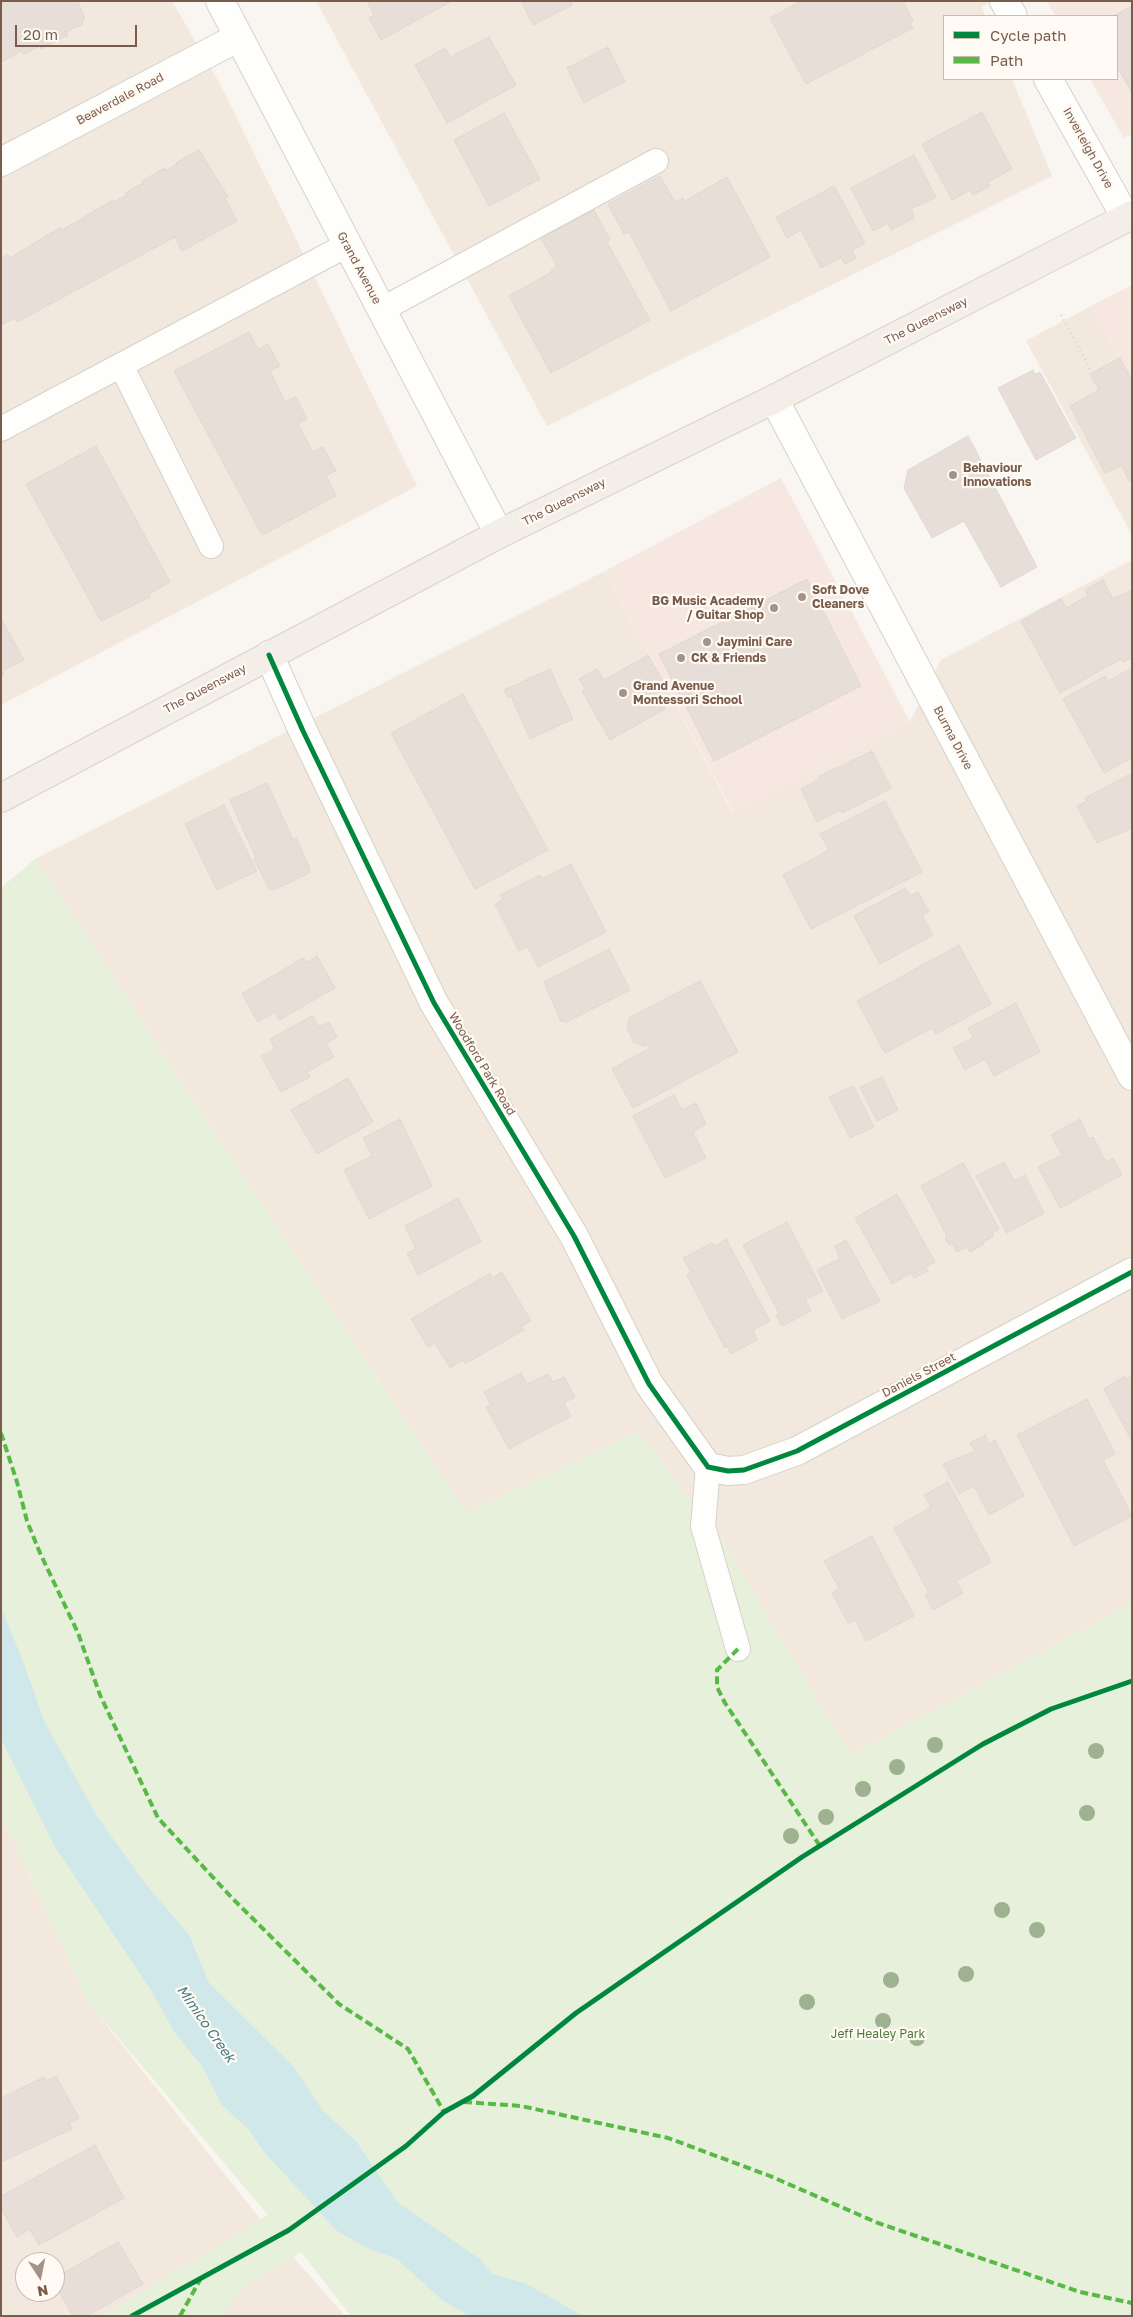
<!DOCTYPE html>
<style>
body{margin:0}
#map{position:relative;width:1133px;height:2317px;overflow:hidden;background:#f9f5f0;font-family:"Golos Text",sans-serif}
canvas{display:block}
.frame{position:absolute;inset:0;border:2px solid #7a5c4d;pointer-events:none}
.legend{position:absolute;left:943px;top:15px;width:175px;height:65px;box-sizing:border-box;background:#fffaf3;border:1px solid #cabbb1;margin:0;padding:6px 9px;list-style:none;font-size:15px;color:#7a5c4d}
.legend li{display:flex;align-items:center;gap:10px;height:25px}
.legend b{width:25px;border:1px solid #cabbb1}
.north{position:absolute;left:15px;top:2252px;width:50px;height:50px;box-sizing:border-box;background:#fffaf3;border:1px solid #cabbb1;border-radius:50%;rotate:169deg;font-size:14px;font-weight:700;line-height:20px;text-align:center;color:#7a5c4d}
.north::after{content:'';display:block;margin:auto;width:18px;height:22px;background:#a69286;clip-path:polygon(50% 0,100% 100%,50% 72%,0 100%)}
.scale{position:absolute;left:15px;top:25px;width:122px;height:22px;box-sizing:border-box;border:2px solid #7a5c4d;border-top:0;padding-left:6px;font-size:15px;line-height:18px;white-space:nowrap;color:#7a5c4d;-webkit-text-stroke:4px #fffaf3;paint-order:stroke}
</style>
<div id="map">
<canvas width="1133" height="2317"></canvas>
<div class="frame"></div>
<ul class="legend">
<li><b style="height:6px;background:#00873e"></b>Cycle path</li>
<li><b style="height:6px;background:#58b947"></b>Path</li>
</ul>
<div class="north">N</div>
<div class="scale">20 m</div>
</div>
<script>
const ctx = document.querySelector('canvas').getContext('2d');
ctx.lineJoin = 'round';
function fill(path, color) { ctx.fillStyle = color; ctx.fill(path, 'evenodd'); }
const poly = rows => new Path2D(rows.map(r => 'M' + r).join(''));
function strokePath(path, color, width, dash) { ctx.strokeStyle = color; ctx.lineWidth = width; ctx.lineCap = dash ? 'butt' : 'round'; ctx.setLineDash(dash || []); ctx.stroke(path); }
function drawText(font, color, halo, rows, align = 'center') {
  ctx.font = font + ' "Golos Text",sans-serif'; ctx.lineWidth = 4.5; ctx.setLineDash([]); ctx.textBaseline = 'middle'; ctx.strokeStyle = halo; ctx.fillStyle = color; for (const [text, x, y, turn = 0] of rows) {
    ctx.save(); ctx.translate(x, y); ctx.rotate((+turn || 0) * Math.PI / 180); ctx.textAlign = isNaN(turn) ? turn : align; if (halo) ctx.strokeText(text, 0, 0); ctx.fillText(text, 0, 0); ctx.restore();
  }
}
fill(poly([
 [1,1,172,1,220,84,417,486,1,705],
 [316,1,991,1,982,7,985,16,944,16,944,79,1012,79,1052,176,547,426],
 [1091,306,1132,381,1132,535,1026,341],
 [1132,560,1132,1603,851,1755,722,1540,638,1432,466,1513,35,859,605,571,733,814,910,722,941,660],
 [1,1814,88,2002,262,2221,345,2316,1,2316],
 [25,2262,55,2262,55,2292,25,2292]
]), '#f2e8de');
fill(poly([
 [1047,1,1132,1,1132,134,1124,138,1090,79,1117,79,1117,16,1055,16],
 [1132,285,1132,381,1091,306],
 [781,478,910,722,734,814,605,571]
]), '#f6e8e1');
fill(poly([
 [35,859,466,1513,638,1432,722,1540,851,1755,1132,1603,1132,2316,351,2316,301,2252,238,2293,221,2316,100,2316,268,2215,88,2002,1,1814,1,888]
]), '#e7f0db');
fill(poly([
 [1,1607,24,1664,44,1721,98,1818,149,1888,189,1935,209,1983,294,2067,322,2110,356,2141,397,2202,480,2259,492,2274,527,2284,583,2316,469,2316,442,2300,397,2259,367,2248,337,2231,264,2152,250,2131,222,2105,202,2066,175,2033,151,1990,55,1847,1,1739]
]), '#d0e8ea');
const building = poly([
 [1,1,77,1,85,18,82,20,83,24,66,32,68,35,41,49,40,46,24,54,22,51,1,62,1,1],
 [367,1,452,1,381,40,369,18,374,15,367,1],
 [521,1,571,1,572,5,533,25,521,1],
 [801,1,907,1,904,3,913,21,910,23,913,28,806,84,770,18,801,1],
 [1132,6,1132,93,1117,66,1117,16,1113,16,1132,6],
 [489,37,516,85,447,123,415,65,445,48,451,57,489,37],
 [608,47,625,81,584,103,567,68,608,47],
 [982,112,1012,169,988,182,990,186,973,195,970,190,952,200,922,144,982,112],
 [504,113,540,179,489,206,454,140,504,113],
 [199,150,228,197,225,198,237,221,182,251,175,237,17,322,15,318,1,325,1,258,8,255,10,258,61,227,62,230,113,200,114,202,127,195,125,193,143,183,142,181,164,168,165,171,177,164,176,163,199,150],
 [914,155,936,197,911,209,914,218,891,230,888,223,873,231,851,188,914,155],
 [660,176,675,202,683,198,685,201,727,177,770,257,671,311,629,232,624,234,608,204,660,176],
 [834,186,865,243,852,251,856,258,845,264,841,257,821,268,801,230,787,238,776,217,834,186],
 [594,210,610,240,607,242,650,320,551,373,509,296,552,272,551,270,557,266,541,238,594,210],
 [249,332,258,349,268,344,280,366,270,371,285,402,296,397,307,419,298,424,313,452,323,447,336,471,326,475,336,496,262,535,174,371,249,332],
 [1120,358,1132,380,1132,479,1129,481,1122,465,1105,473,1070,406,1099,390,1090,374,1120,358],
 [1033,370,1035,374,1040,372,1076,438,1036,460,998,388,1033,370],
 [968,436,1037,567,1001,587,964,521,932,538,904,488,908,470,968,436],
 [96,446,170,582,149,594,150,597,101,621,26,484,96,446],
 [807,579,861,686,714,761,659,654,807,579],
 [1103,580,1113,599,1132,590,1132,658,1123,662,1121,659,1060,693,1021,621,1061,599,1066,608,1088,596,1085,590,1103,580],
 [1,618,24,660,2,671,4,675,1,677,1,618],
 [648,655,668,689,656,695,665,709,610,740,582,691,585,689,579,679,597,669,604,680,648,655],
 [1132,668,1132,758,1104,773,1063,699,1105,676,1108,681,1132,668],
 [550,669,573,719,530,739,511,696,508,698,504,690,550,669],
 [463,694,548,850,475,889,391,733,463,694],
 [872,751,891,788,842,813,840,810,817,822,801,789,820,779,818,777,872,751],
 [1132,773,1132,828,1097,843,1077,806,1087,801,1085,798,1132,773],
 [267,783,293,840,296,838,310,869,309,873,274,890,269,889,254,859,256,858,230,800,267,783],
 [885,801,922,872,811,929,783,875,829,850,820,834,885,801],
 [224,805,257,871,217,890,185,824,224,805],
 [571,864,606,932,538,967,528,947,519,951,495,904,503,900,500,895,540,875,543,878,571,864],
 [905,888,910,896,918,892,929,912,922,915,933,935,880,964,854,916,905,888],
 [959,945,991,1004,936,1034,932,1028,885,1053,857,1001,959,945],
 [609,949,630,990,565,1023,563,1020,561,1022,544,982,609,949],
 [317,956,335,988,279,1020,275,1012,258,1022,242,994,303,958,306,963,317,956],
 [700,981,738,1052,633,1108,612,1069,650,1048,648,1044,644,1046,634,1043,627,1027,630,1017,700,981],
 [1016,1003,1040,1052,994,1076,985,1059,965,1070,953,1048,973,1038,968,1028,1016,1003],
 [312,1016,319,1027,329,1022,337,1037,326,1043,334,1057,307,1072,310,1077,281,1092,261,1056,275,1049,270,1039,312,1016],
 [882,1077,898,1110,877,1121,860,1087,882,1077],
 [348,1078,373,1122,317,1154,291,1110,348,1078],
 [853,1086,874,1127,850,1138,829,1097,853,1086],
 [674,1095,682,1110,696,1103,706,1124,693,1132,706,1158,665,1178,633,1116,674,1095],
 [400,1119,432,1186,369,1219,344,1170,372,1156,363,1138,400,1119],
 [1080,1119,1089,1139,1093,1137,1106,1162,1113,1158,1122,1175,1060,1208,1038,1167,1062,1155,1051,1135,1080,1119],
 [1004,1162,1014,1181,1025,1175,1044,1213,1007,1233,976,1176,1004,1162],
 [963,1163,999,1229,992,1233,994,1236,983,1242,984,1244,970,1252,967,1247,957,1252,952,1243,949,1245,945,1238,947,1236,921,1186,963,1163],
 [897,1194,935,1262,925,1267,928,1271,914,1278,911,1273,892,1284,855,1218,897,1194],
 [458,1198,481,1241,418,1275,407,1253,416,1249,405,1226,458,1198],
 [787,1222,823,1291,805,1300,811,1311,782,1326,776,1315,779,1313,743,1245,787,1222],
 [726,1239,770,1321,753,1330,757,1340,731,1354,727,1346,725,1348,687,1275,691,1272,683,1258,712,1243,715,1246,726,1239],
 [846,1240,880,1301,842,1319,817,1270,840,1259,835,1246,846,1240],
 [502,1272,531,1321,521,1326,524,1330,465,1364,463,1360,450,1368,435,1343,428,1347,411,1319,490,1273,492,1278,502,1272],
 [521,1373,527,1384,548,1374,553,1382,564,1377,575,1397,564,1403,571,1416,509,1449,486,1407,491,1405,484,1392,521,1373],
 [1125,1376,1126,1379,1132,1376,1132,1441,1104,1389,1125,1376],
 [1087,1399,1115,1454,1103,1460,1132,1516,1074,1546,1017,1435,1087,1399],
 [985,1435,989,1444,995,1440,1024,1496,989,1515,974,1486,959,1494,943,1464,975,1451,970,1443,985,1435],
 [948,1482,991,1562,956,1581,963,1593,933,1610,925,1595,929,1593,894,1528,931,1507,924,1495,948,1482],
 [872,1536,914,1616,866,1641,855,1620,848,1623,832,1593,839,1588,824,1561,872,1536],
 [56,2076,79,2118,69,2124,72,2129,1,2162,1,2098,44,2077,46,2081,56,2076],
 [95,2145,124,2198,39,2245,30,2229,17,2237,1,2208,1,2196,95,2145],
 [118,2242,143,2284,87,2316,73,2316,55,2285,55,2278,118,2242]
]);
fill(building, '#e6ded7');
strokePath(building, '#e2d8d2', 1);
const service = poly([
 [381,310,656,161],
 [121,365,211,546],
 [1,429,347,245],
 [708,1467,703,1526,738,1649]
]);
const minor = poly([
 [220,1,499,534],
 [1004,1,1013,16],
 [1048,79,1126,218],
 [1,162,239,37],
 [774,399,1132,1076],
 [269,655,303,731,434,1003,574,1236,649,1384,708,1467,728,1471,744,1470,797,1451,1132,1272]
]);
const primary = poly([
 [1,798,499,534,774,399,1132,215]
]);
strokePath(service, '#d7d1cb', 26);
strokePath(minor, '#d7d1cb', 30);
strokePath(primary, '#dad1cc', 30);
strokePath(poly([
 [1061,315,1090,369]
]), '#dcd5d0', 3, [1, 4]);
strokePath(service, '#fefefd', 24);
strokePath(minor, '#fefefd', 28);
strokePath(primary, '#f3eee8', 28);
strokePath(poly([
 [1,1433,17,1482,27,1521,40,1553,78,1633,100,1695,158,1818,233,1899,339,2004,408,2049,444,2112],
 [738,1649,717,1670,717,1687,725,1703,820,1846],
 [464,2102,521,2106,668,2138,770,2176,878,2223,1080,2292,1132,2303],
 [180,2316,200,2280]
]), '#58b947', 4, [8, 4]);
strokePath(poly([
 [269,655,303,731,434,1003,574,1236,649,1384,708,1467,728,1471,744,1470,797,1451,1132,1272],
 [132,2316,289,2230,406,2146,444,2112,473,2096,576,2013,802,1857,983,1744,1051,1709,1132,1681]
]), '#00873e', 5);
ctx.fillStyle = '#9eb190';
for (const [x, y] of [
 [935,1745],
 [1096,1751],
 [897,1767],
 [863,1789],
 [1087,1813],
 [826,1817],
 [791,1836],
 [1002,1910],
 [1037,1930],
 [966,1974],
 [891,1980],
 [807,2002],
 [883,2021],
 [917,2038]
]) { ctx.beginPath(); ctx.arc(x, y, 8, 0, 2 * Math.PI); ctx.fill(); }
for (const [x, y, r, color] of [
 [953,475,5,"#a69286"],
 [802,597,5,"#a69286"],
 [774,608,5,"#a69286"],
 [707,642,5,"#a69286"],
 [681,658,5,"#a69286"],
 [623,693,5,"#a69286"]
]) { const dot = new Path2D(); dot.arc(x, y, r, 0, 2 * Math.PI); ctx.fillStyle = color; ctx.fill(dot); strokePath(dot, '#fffaf3', 2); }
drawText('12px', '#7a5c4d', '#fffaf3', [
 ["Beaverdale Road",120,99,-28],
 ["Inverleigh Drive",1088,148,61],
 ["Grand Avenue",359,268,62],
 ["The Queensway",926,321,-27],
 ["The Queensway",564,502,-27],
 ["The Queensway",205,689,-28],
 ["Burma Drive",953,738,62],
 ["Woodford Park Road",482,1064,59],
 ["Daniels Street",919,1375,-28]
]);
drawText('bold 12px', '#7a5c4d', '#fffaf3', [
 ["Behaviour",963,468],
 ["Innovations",963,482],
 ["Soft Dove",812,590],
 ["Cleaners",812,604],
 ["BG Music Academy",764,601,"right"],
 ["/ Guitar Shop",764,615,"right"],
 ["Jaymini Care",717,642],
 ["CK & Friends",691,658],
 ["Grand Avenue",633,686],
 ["Montessori School",633,700]
], 'left');
drawText('12px', '#537a41', '#fffaf3', [
 ["Jeff Healey Park",878,2034]
]);
drawText('italic 14px', '#437c86', '#fffaf3', [
 ["Mimico Creek",206,2024,55]
]);
</script>
